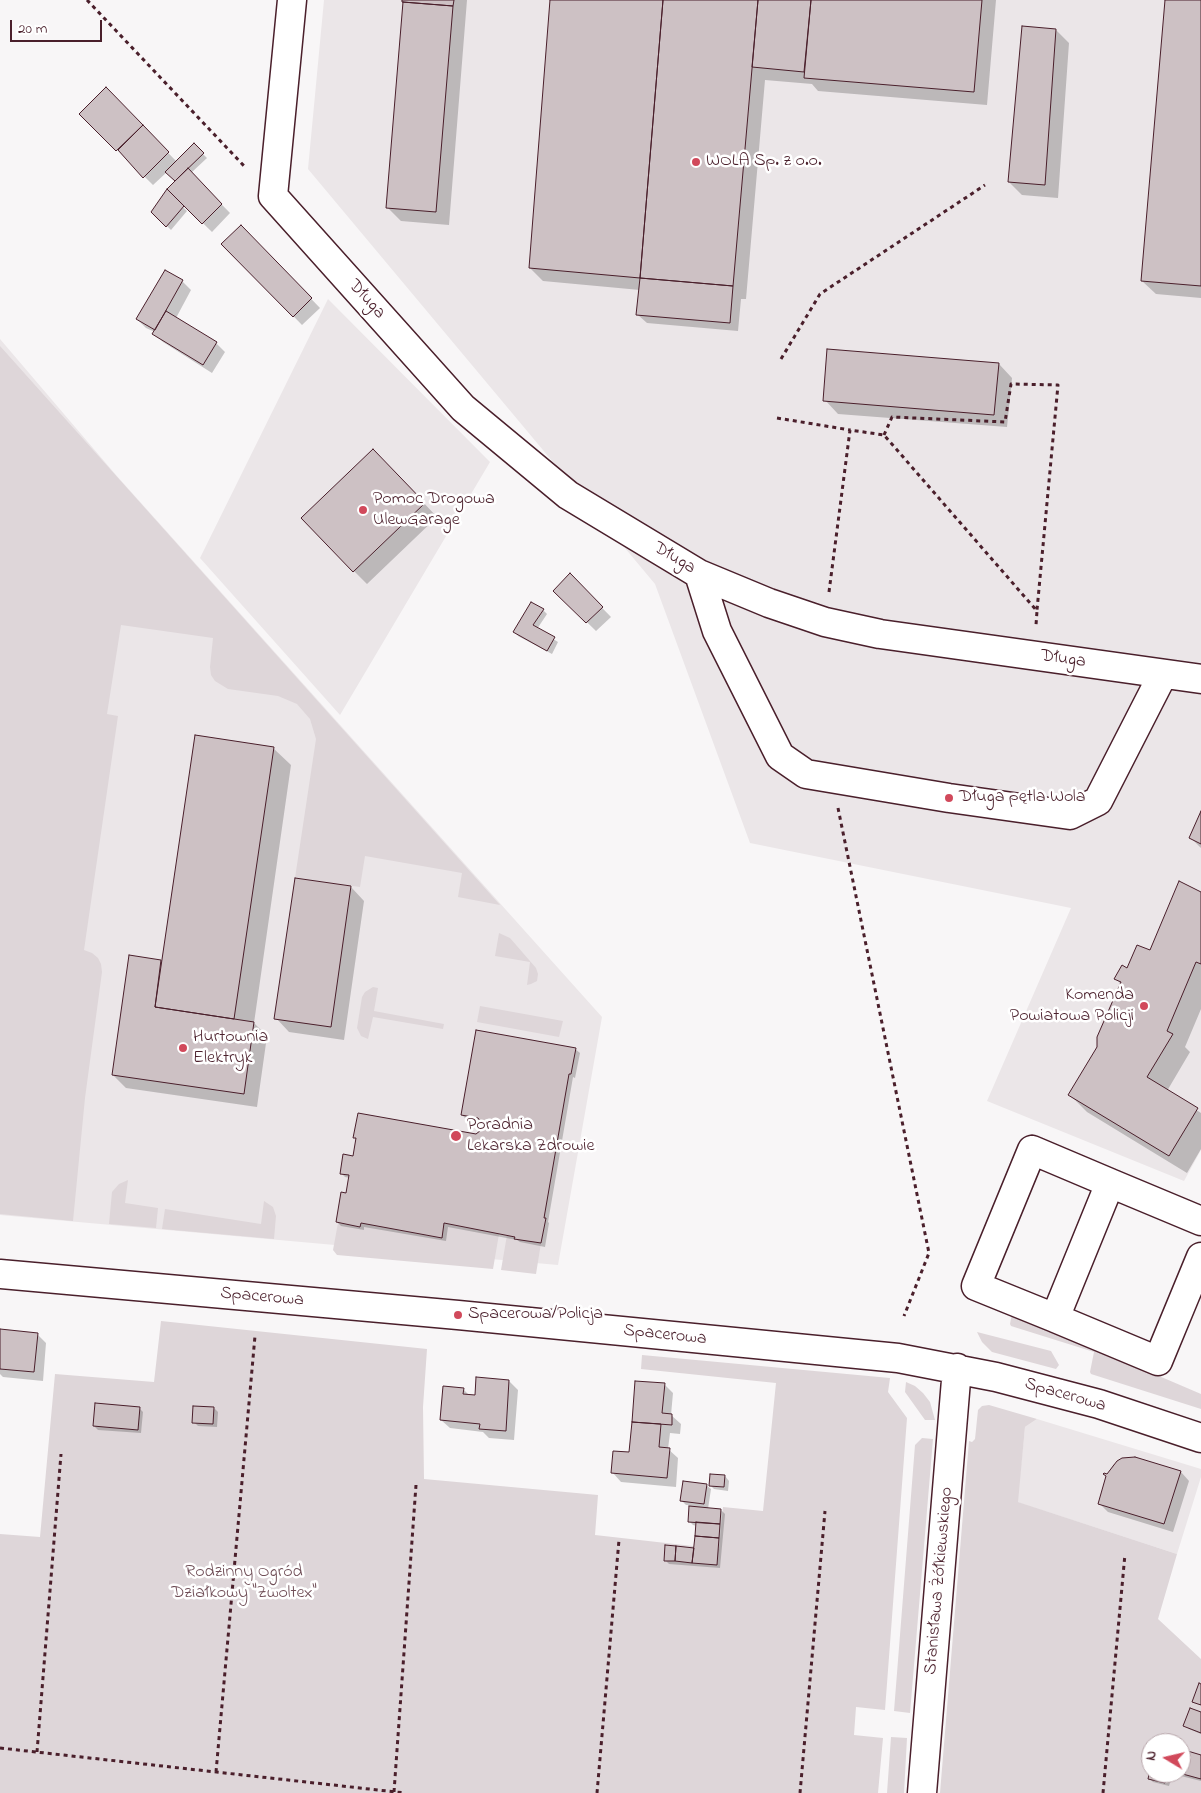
<!DOCTYPE html>
<meta charset="utf-8">
<style>
body{margin:0}
#map{position:relative;width:1201px;height:1793px;overflow:hidden;background:#f8f6f7;font-family:"Indie Flower",sans-serif}
canvas{display:block}
.north{position:absolute;left:1141px;top:1733px;width:50px;height:50px;box-sizing:border-box;background:#fff;border:1px solid #b7a5aa;border-radius:50%;rotate:279deg;font-size:14px;font-weight:700;line-height:20px;text-align:center;color:#4a1f2b}
.north::after{content:'';display:block;margin:auto;width:18px;height:22px;background:#d1495b;clip-path:polygon(50% 0,100% 100%,50% 72%,0 100%)}
.scale{position:absolute;left:10px;top:20px;width:92px;height:22px;box-sizing:border-box;border:2px solid #4a1f2b;border-top:0;padding-left:6px;font-size:15px;line-height:18px;white-space:nowrap;color:#4a1f2b;-webkit-text-stroke:4px #fff;paint-order:stroke}
</style>
<div id="map">
<canvas width="1201" height="1793"></canvas>
<div class="north">N</div>
<div class="scale">20 m</div>
</div>
<script>
const ctx = document.querySelector('canvas').getContext('2d');
ctx.lineJoin = 'round';
function fill(path, color) { ctx.fillStyle = color; ctx.fill(path, 'evenodd'); }
const poly = rows => new Path2D(rows.map(r => 'M' + r).join(''));
function strokePath(path, color, width, dash) { ctx.strokeStyle = color; ctx.lineWidth = width; ctx.lineCap = dash ? 'butt' : 'round'; ctx.setLineDash(dash || []); ctx.stroke(path); }
function drawText(font, color, halo, rows, align = 'center') {
  ctx.font = font + ' "Indie Flower",sans-serif'; ctx.lineWidth = 5; ctx.setLineDash([]); ctx.textBaseline = 'middle'; ctx.strokeStyle = halo; ctx.fillStyle = color; for (const [text, x, y, turn = 0] of rows) {
    ctx.save(); ctx.translate(x, y); ctx.rotate((+turn || 0) * Math.PI / 180); ctx.textAlign = isNaN(turn) ? turn : align; if (halo) ctx.strokeText(text, 0, 0); ctx.fillText(text, 0, 0); ctx.restore();
  }
}
fill(poly([
 [324,0,1201,0,1201,1150,1184,1181,987,1101,1071,908,750,843,655,584,308,169],
 [328,299,490,462,340,715,200,558],
 [0,339,116,475,602,1017,558,1265,0,1215],
 [1037,1419,1201,1469,1201,1477,1177,1554,1017,1502,1025,1427]
]), '#ebe6e8');
fill(poly([
 [0,346,500,905,458,897,462,873,365,856,360,887,295,878,316,739,310,719,297,704,278,696,228,689,215,681,211,675,210,667,213,638,121,625,107,714,118,716,84,950,92,953,98,958,101,964,102,972,85,1098,73,1221,0,1214],
 [499,933,510,938,536,968,538,974,537,981,531,984,527,985,530,962,495,956],
 [373,987,378,988,374,1011,444,1024,443,1029,373,1017,368,1039,361,1036,357,1028,362,997,365,992],
 [480,1006,563,1021,559,1037,477,1022],
 [128,1180,125,1203,158,1208,156,1228,109,1224,112,1192,119,1184],
 [264,1201,273,1207,276,1216,274,1239,162,1229,165,1209,261,1224],
 [338,1223,360,1227,361,1223,441,1238,444,1223,499,1234,493,1269,337,1255,333,1250],
 [507,1235,515,1237,515,1239,541,1243,536,1274,501,1270],
 [1012,1313,1201,1394,1201,1409,1091,1374,1090,1372,1094,1352,1011,1326,1010,1324],
 [161,1321,427,1349,423,1407,424,1479,598,1495,595,1535,719,1549,723,1507,763,1511,776,1383,641,1369,642,1355,890,1378,888,1392,907,1418,885,1710,856,1707,854,1735,883,1738,878,1793,0,1793,0,1534,40,1537,55,1374,154,1382],
 [977,1332,1051,1351,1059,1365,1056,1369,992,1352,982,1342],
 [906,1382,915,1386,923,1393,930,1402,935,1420,925,1420,905,1392],
 [989,1405,1037,1419,1025,1427,1018,1502,1177,1554,1158,1619,1201,1659,1201,1793,940,1793,969,1441,972,1442,975,1439,978,1410,982,1406],
 [1151,1743,1181,1743,1181,1773,1151,1773],
 [922,1438,933,1439,910,1713,894,1711,915,1445],
 [891,1737,907,1738,904,1793,887,1793]
]), '#ded6d9');
fill(poly([
 [404,0,467,0,449,225,401,221,388,208],
 [551,0,996,0,987,105,818,91,812,84,765,80,746,299,741,299,738,331,647,323,638,315,640,290,543,281,530,268],
 [1166,0,1201,0,1201,298,1156,294,1142,281],
 [1056,30,1069,43,1058,198,1022,195,1009,182],
 [106,89,177,162,198,149,207,158,191,173,230,213,212,232,177,198,175,200,187,211,171,230,152,211,168,190,177,181,167,172,153,185,81,114],
 [241,226,320,308,302,325,223,244],
 [165,271,182,281,191,290,176,318,216,343,225,352,212,373,163,342,154,334,155,332,146,328,137,319],
 [999,364,1012,378,1007,427,838,414,825,400],
 [387,464,437,517,367,584,354,571],
 [570,575,611,617,596,631,555,591],
 [543,610,547,614,537,629,558,642,552,654,518,636,514,631],
 [273,748,291,765,254,1023,267,1036,257,1107,126,1088,113,1075,130,957,163,962],
 [1201,814,1201,848,1191,838],
 [297,879,351,887,364,901,344,1040,289,1032,276,1018],
 [1201,893,1201,1009,1185,1047,1190,1052,1167,1091,1201,1113,1201,1149,1187,1173,1087,1112,1070,1095,1098,1047,1121,984,1116,979,1150,952],
 [575,1049,580,1053,575,1078,573,1077,548,1222,549,1223,545,1247,520,1242,517,1240,448,1227,446,1241,364,1227,364,1230,341,1226,337,1222,347,1194,350,1178,345,1177,341,1173,354,1157,357,1140,355,1138,476,1135,486,1128,482,1122,466,1119,462,1115],
 [0,1331,37,1334,46,1343,43,1381,3,1377,0,1374],
 [509,1381,518,1390,514,1440,489,1438,483,1432,450,1428,441,1420,463,1389,469,1395,476,1396],
 [664,1384,673,1393,671,1415,681,1424,680,1434,670,1433,668,1449,678,1458,676,1487,621,1482,613,1473,630,1454],
 [139,1408,143,1412,141,1433,98,1430,94,1426],
 [214,1408,218,1412,217,1427,198,1426,194,1422],
 [1123,1459,1181,1472,1189,1481,1173,1532,1108,1512,1099,1503,1107,1476,1113,1465],
 [725,1476,729,1481,728,1491,714,1489,710,1485],
 [706,1485,711,1489,708,1509,721,1510,725,1514,720,1568,669,1564,665,1560,695,1549,697,1526,693,1525,689,1521,690,1505,686,1505,682,1501],
 [1201,1714,1201,1734,1189,1729,1185,1725],
 [1181,1756,1201,1756,1201,1781,1181,1776,1178,1773,1181,1773],
 [1151,1770,1151,1773,1173,1773,1169,1786,1153,1782,1149,1778]
]), '#0003');
const building = poly([
 [402,0,454,0,453,6,402,2,402,0],
 [550,0,663,0,640,278,529,268,550,0],
 [663,0,758,0,733,286,640,278,663,0],
 [758,0,811,0,804,72,752,67,758,0],
 [811,0,982,0,974,92,804,78,811,0],
 [1165,0,1201,0,1201,286,1141,281,1165,0],
 [403,2,453,6,436,212,386,208,403,2],
 [1022,26,1056,29,1045,185,1008,182,1022,26],
 [106,87,143,125,116,151,79,114,106,87],
 [143,125,169,152,143,178,118,150,143,125],
 [194,143,204,153,175,181,165,172,194,143],
 [188,168,222,204,202,224,167,189,188,168],
 [167,189,184,206,166,227,151,212,167,189],
 [241,225,312,298,293,317,221,244,241,225],
 [165,270,183,280,155,330,136,319,165,270],
 [640,278,733,286,730,323,636,315,640,278],
 [166,311,217,342,203,365,152,334,166,311],
 [827,349,999,363,994,415,823,401,827,349],
 [373,449,425,503,353,572,301,518,373,449],
 [570,573,603,607,586,623,553,591,570,573],
 [531,602,544,609,533,625,555,637,547,651,513,632,531,602],
 [195,735,274,747,234,1019,155,1007,195,735],
 [1201,811,1201,844,1189,838,1201,811],
 [295,878,351,886,331,1027,274,1019,295,878],
 [1179,881,1201,892,1201,964,1196,962,1167,1031,1173,1034,1147,1077,1198,1108,1169,1156,1068,1095,1097,1047,1097,1037,1121,982,1114,979,1122,965,1127,968,1137,945,1150,950,1179,881],
 [129,955,161,960,155,1007,254,1022,244,1094,112,1075,129,955],
 [476,1030,576,1048,571,1074,569,1074,544,1218,546,1218,541,1243,514,1239,515,1237,444,1223,442,1238,361,1223,360,1227,336,1222,341,1192,346,1193,349,1175,340,1174,343,1154,353,1156,356,1138,353,1138,358,1113,476,1134,485,1127,478,1118,461,1115,476,1030],
 [0,1329,38,1333,34,1372,0,1369,0,1329],
 [476,1377,509,1380,506,1431,479,1429,480,1424,440,1420,443,1386,464,1388,463,1394,475,1395,476,1377],
 [635,1381,665,1383,662,1413,672,1414,672,1425,632,1422,635,1381],
 [95,1403,140,1407,138,1430,93,1426,95,1403],
 [193,1406,214,1407,213,1424,192,1423,193,1406],
 [632,1422,661,1424,659,1447,670,1448,667,1478,611,1473,613,1451,629,1452,632,1422],
 [1135,1457,1181,1471,1164,1524,1098,1504,1106,1476,1103,1474,1104,1473,1107,1474,1117,1461,1122,1458,1135,1457],
 [710,1474,725,1475,724,1487,709,1486,710,1474],
 [683,1481,707,1484,704,1504,680,1501,683,1481],
 [689,1506,721,1509,720,1524,688,1522,689,1506],
 [696,1522,720,1524,719,1538,695,1536,696,1522],
 [695,1536,719,1538,717,1565,692,1563,695,1536],
 [665,1545,676,1546,675,1561,664,1561,665,1545],
 [676,1546,694,1548,692,1563,675,1561,676,1546],
 [1199,1683,1201,1684,1201,1705,1192,1702,1199,1683],
 [1190,1708,1201,1712,1201,1733,1183,1726,1190,1708],
 [1181,1749,1201,1755,1201,1779,1179,1773,1181,1773,1181,1749],
 [1151,1765,1151,1773,1168,1773,1165,1783,1148,1779,1151,1765]
]);
fill(building, '#cdc1c4');
strokePath(building, '#4a1f2b', 1);
const minor = poly([
 [292,0,273,196,463,408,568,495,699,574,769,603,825,622,880,634,1201,679],
 [699,574,717,631,780,756,806,774,949,798,1070,815,1098,801,1163,674],
 [1032,1150,1110,1183,1055,1318,976,1286,1032,1150],
 [1110,1183,1201,1221],
 [0,1274,458,1315,898,1358,996,1377,1099,1404,1201,1438],
 [1055,1318,1158,1361,1201,1257],
 [922,1793,957,1368]
]);
strokePath(minor, '#4a1f2b', 31);
strokePath(poly([
 [87,0,246,168],
 [781,359,820,294,985,185],
 [777,418,850,430],
 [884,435,892,417,1005,422,1011,384,1058,385,1037,610],
 [829,592,850,430,884,435,1037,611,1036,625],
 [838,808,929,1253,904,1316],
 [0,1748,405,1793],
 [37,1752,61,1454],
 [216,1772,255,1336],
 [394,1792,416,1485],
 [597,1793,619,1540],
 [800,1793,825,1511],
 [1103,1793,1125,1554]
]), '#4a1f2b', 3, [4, 4]);
strokePath(minor, '#fff', 28);
for (const [x, y, r, color] of [
 [696,162,5,"#d1495b"],
 [363,510,5,"#d1495b"],
 [949,798,5,"#d1495b"],
 [1144,1006,5,"#d1495b"],
 [183,1048,5,"#d1495b"],
 [456,1136,6,"#d1495b"],
 [458,1315,5,"#d1495b"]
]) { const dot = new Path2D(); dot.arc(x, y, r, 0, 2 * Math.PI); ctx.fillStyle = color; ctx.fill(dot); strokePath(dot, '#fff', 2); }
drawText('18px', '#4a1f2b', '#fff', [
 ["WOLA Sp. z o.o.",706,162],
 ["Pomoc Drogowa",373,500],
 ["UlewGarage",373,521],
 ["Długa pętla Wola",959,798],
 ["Komenda",1134,996,"right"],
 ["Powiatowa Policji",1134,1017,"right"],
 ["Hurtownia",193,1038],
 ["Elektryk",193,1059],
 ["Poradnia",467,1126],
 ["Lekarska Zdrowie",467,1147],
 ["Spacerowa/Policja",468,1315]
], 'left');
drawText('18px', '#4a1f2b', '#fff', [
 ["Długa",366,300,48],
 ["Długa",674,559,31],
 ["Długa",1063,660,8],
 ["Spacerowa",262,1298,5],
 ["Spacerowa",665,1336,6],
 ["Spacerowa",1065,1396,16],
 ["Stanisława Żółkiewskiego",940,1581,-85]
]);
drawText('18px', '#6f4d56', '#fff', [
 ["Rodzinny Ogród",244,1573],
 ["Działkowy \"Zwoltex\"",244,1594]
]);
</script>
